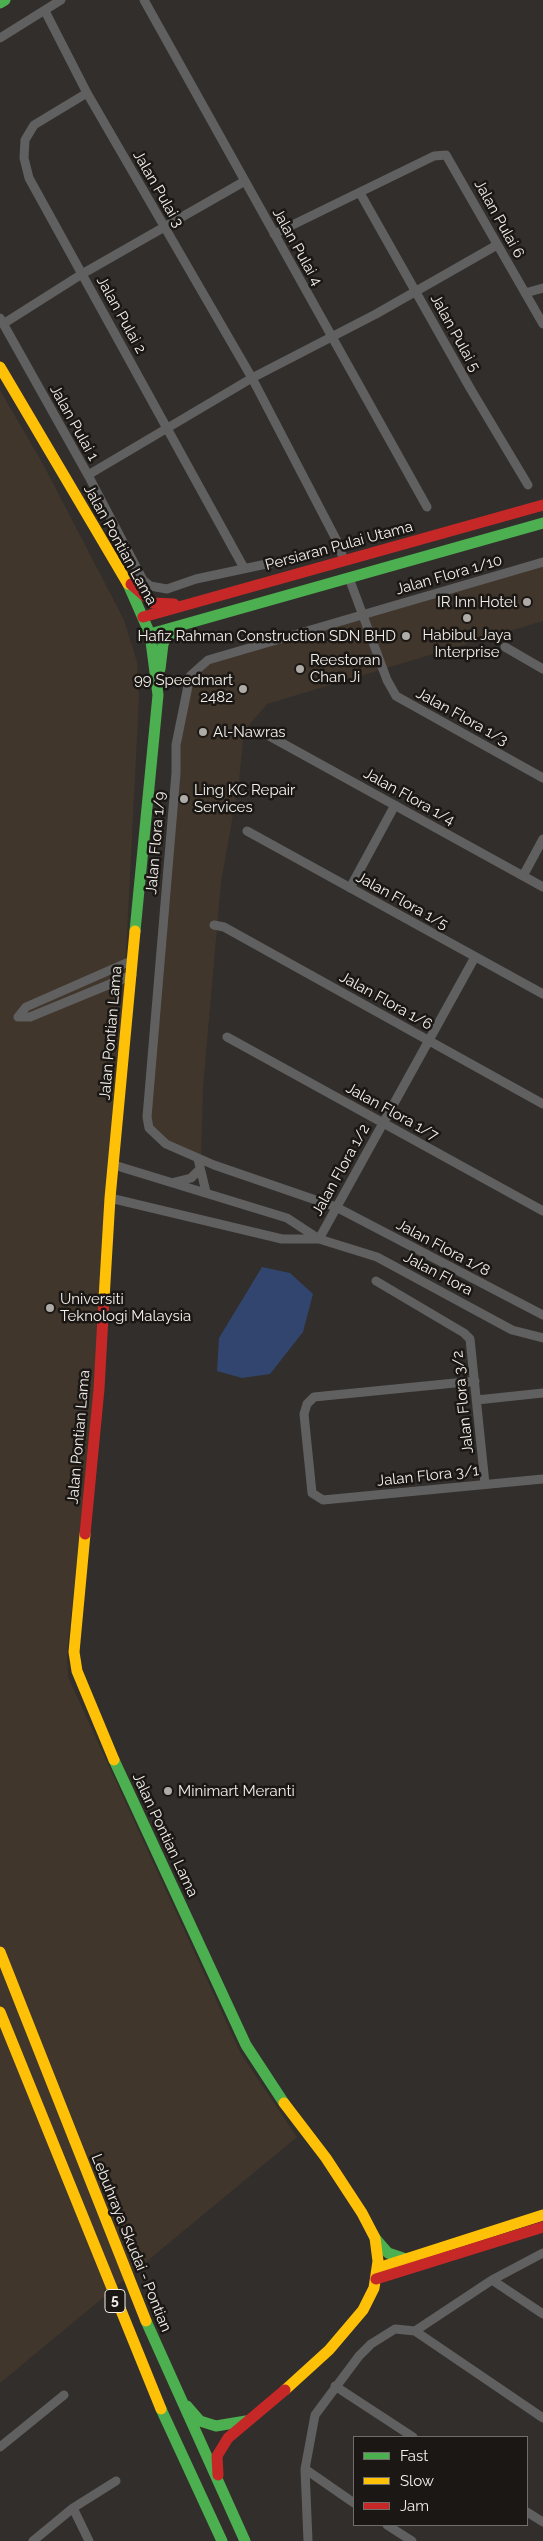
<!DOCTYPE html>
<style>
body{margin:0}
#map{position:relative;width:543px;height:2541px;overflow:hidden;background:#322e2b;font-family:Raleway,sans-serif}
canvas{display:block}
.legend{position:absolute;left:353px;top:2436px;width:175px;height:90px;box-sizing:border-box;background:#1a1714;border:1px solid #716d6a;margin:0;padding:6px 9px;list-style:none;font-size:15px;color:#f3efea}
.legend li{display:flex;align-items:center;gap:10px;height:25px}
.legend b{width:25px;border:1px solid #716d6a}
</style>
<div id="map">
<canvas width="543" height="2541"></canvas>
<ul class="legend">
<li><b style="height:6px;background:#4caf50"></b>Fast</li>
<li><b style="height:6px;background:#ffc107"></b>Slow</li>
<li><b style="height:6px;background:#c62828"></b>Jam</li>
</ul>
</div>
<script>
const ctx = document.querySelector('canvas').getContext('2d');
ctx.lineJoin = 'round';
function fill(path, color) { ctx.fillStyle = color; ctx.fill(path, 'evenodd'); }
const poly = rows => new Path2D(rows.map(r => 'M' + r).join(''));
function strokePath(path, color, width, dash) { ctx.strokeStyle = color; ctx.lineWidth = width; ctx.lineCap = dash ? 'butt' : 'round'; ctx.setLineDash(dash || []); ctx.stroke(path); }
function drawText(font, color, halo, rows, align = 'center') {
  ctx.font = font + ' Raleway,sans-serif'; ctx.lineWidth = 5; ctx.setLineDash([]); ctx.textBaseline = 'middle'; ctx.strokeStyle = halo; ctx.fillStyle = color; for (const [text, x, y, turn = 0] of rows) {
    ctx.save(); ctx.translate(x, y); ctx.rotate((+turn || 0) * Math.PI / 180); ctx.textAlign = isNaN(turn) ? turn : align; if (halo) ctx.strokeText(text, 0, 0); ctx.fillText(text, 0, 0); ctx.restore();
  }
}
fill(poly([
 [0,390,44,466,124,620,137,662,139,698,124,992,90,1437,67,1653,68,1677,241,2054,297,2137,0,2383],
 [543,558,543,621,267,704,244,731,239,781,221,882,203,1087,201,1156,164,1147,143,1116,173,772,173,745,186,675,198,662,208,656]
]), '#41362b');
fill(poly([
 [262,1267,290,1273,313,1294,303,1332,270,1374,242,1378,217,1371,219,1338]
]), '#32456e');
strokePath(poly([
 [144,0,427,507],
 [45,11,87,93,252,378,338,543,344,561],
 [0,38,61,0],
 [87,93,34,125,25,140,24,158,29,178,244,568],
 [360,193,470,388,528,485],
 [274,234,434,156,446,155,543,324],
 [525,293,543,288],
 [0,318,88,475,143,580,150,586,167,589,196,579,304,556],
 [3,324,82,274,245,181],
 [88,475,252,378,376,314,497,245],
 [543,562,208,660,190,676,176,745,176,773,147,1117,149,1128,166,1144,214,1165,336,1207,543,1315],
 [349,578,387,680,396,696,543,778],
 [505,647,543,669],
 [262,732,543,887],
 [247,831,543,994],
 [523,876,543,839],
 [350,888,395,805],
 [214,925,224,927,543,1104],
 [18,1017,26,1007,133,960],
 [18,1017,30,1017,132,975],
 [227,1037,543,1211],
 [198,1159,206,1192],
 [114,1165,287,1218,319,1239,377,1257,512,1330,543,1338],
 [175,1182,191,1178,199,1170],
 [110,1198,282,1239,319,1239],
 [319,1239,475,957],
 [376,1281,464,1333,470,1339,485,1484],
 [475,1381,314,1397,307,1404,304,1414,312,1493,323,1500,543,1479],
 [477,1400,543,1393],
 [492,2280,543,2314],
 [415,2331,543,2418],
 [335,2386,413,2437],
 [0,2447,64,2395],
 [305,2469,354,2503],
 [73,2508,89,2541],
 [527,2512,543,2522],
 [387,2525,412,2541],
 [33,2541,73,2508,116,2481],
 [308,2541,305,2469,315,2415,359,2356,371,2344,395,2329,415,2331,492,2280,543,2253]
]), '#606061', 9);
strokePath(poly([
 [0,3,5,0],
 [128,584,150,634,158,695,135,931],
 [150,634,543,523],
 [160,669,163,644,166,638,178,628],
 [114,1760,246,2045,284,2103],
 [375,2238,388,2253,406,2259],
 [146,2321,245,2541],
 [187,2406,200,2421,216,2426,246,2421],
 [161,2409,222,2541]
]), '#4caf50', 11);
strokePath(poly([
 [0,367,128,584],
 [104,1299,110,1198,135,931],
 [85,1534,74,1652,77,1671,114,1760],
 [0,1952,146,2321],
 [0,2012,161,2409],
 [284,2103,326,2158,362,2213,375,2238,378,2261,374,2288,363,2310,329,2350,285,2390],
 [378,2268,543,2215]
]), '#ffc107', 11);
strokePath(poly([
 [131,584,153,603,174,604],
 [143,617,543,505],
 [85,1534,99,1389,104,1299],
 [376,2279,543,2227],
 [218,2475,217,2456,228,2438,285,2390]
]), '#c62828', 11);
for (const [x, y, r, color] of [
 [527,602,5,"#afaba7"],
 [467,618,5,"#afaba7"],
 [406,636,5,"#afaba7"],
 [300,669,5,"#afaba7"],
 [243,689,5,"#afaba7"],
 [203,732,5,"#afaba7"],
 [184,799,5,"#afaba7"],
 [50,1308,5,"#afaba7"],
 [168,1791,5,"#afaba7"]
]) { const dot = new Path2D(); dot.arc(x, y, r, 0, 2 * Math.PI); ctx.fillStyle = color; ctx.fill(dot); strokePath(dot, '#1a1714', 2); }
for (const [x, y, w] of [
 [115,2301,20]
]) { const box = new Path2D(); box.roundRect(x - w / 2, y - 11.5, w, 23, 4); ctx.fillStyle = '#1a1714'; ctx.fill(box); strokePath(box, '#f3efea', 1); }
drawText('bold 14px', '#f3efea', null, [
 ["5",115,2301]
]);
drawText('15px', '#f3efea', '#1a1714', [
 ["Jalan Pulai 3",158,189,60],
 ["Jalan Pulai 6",499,219,61],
 ["Jalan Pulai 4",297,247,61],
 ["Jalan Pulai 2",121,315,61],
 ["Jalan Pulai 5",455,333,61],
 ["Jalan Pulai 1",74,423,61],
 ["Jalan Pontian Lama",120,545,61],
 ["Persiaran Pulai Utama",339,546,-15],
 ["Jalan Flora 1/10",449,575,-16],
 ["Jalan Flora 1/3",462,717,29],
 ["Jalan Flora 1/4",409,797,29],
 ["Jalan Flora 1/9",156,843,-85],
 ["Jalan Flora 1/5",402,901,29],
 ["Jalan Flora 1/6",386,1001,29],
 ["Jalan Pontian Lama",111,1033,-85],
 ["Jalan Flora 1/7",392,1112,29],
 ["Jalan Flora 1/2",341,1170,-61],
 ["Jalan Flora 1/8",443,1248,28],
 ["Jalan Flora",438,1274,28],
 ["Jalan Flora 3/2",463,1402,-96],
 ["Jalan Pontian Lama",79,1437,-85],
 ["Jalan Flora 3/1",428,1476,-6],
 ["Jalan Pontian Lama",165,1835,65],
 ["Lebuhraya Skudai - Pontian",131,2243,68]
]);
drawText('15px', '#f3efea', '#1a1714', [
 ["IR Inn Hotel",517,602,"right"],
 ["Habibul Jaya",467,635,"center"],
 ["Interprise",467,652,"center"],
 ["Hafiz Rahman Construction SDN BHD",396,636,"right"],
 ["Reestoran",310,660],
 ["Chan Ji",310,677],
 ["99 Speedmart",233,680,"right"],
 ["2482",233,697,"right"],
 ["Al-Nawras",213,732],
 ["Ling KC Repair",194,790],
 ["Services",194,807],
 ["Universiti",60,1299],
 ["Teknologi Malaysia",60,1316],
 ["Minimart Meranti",178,1791]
], 'left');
</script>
